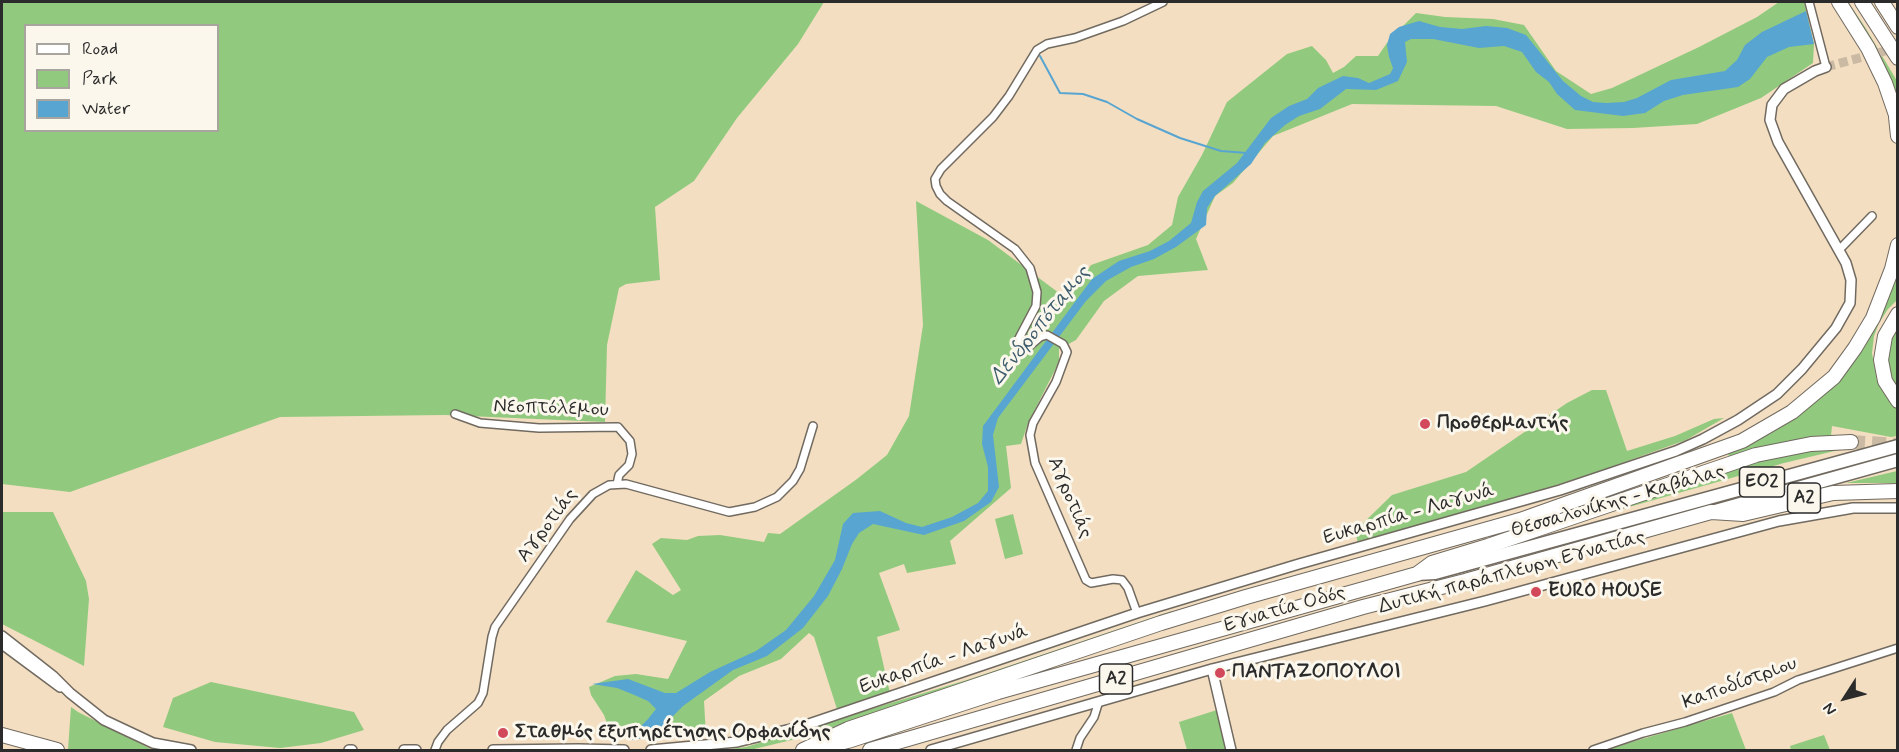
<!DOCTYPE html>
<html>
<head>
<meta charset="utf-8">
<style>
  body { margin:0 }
  #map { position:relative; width:1899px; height:752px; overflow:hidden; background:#f3dec1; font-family:Mynerve,sans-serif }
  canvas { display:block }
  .frame { position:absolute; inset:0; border:3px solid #2b2b2b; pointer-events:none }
  .legend { position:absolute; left:24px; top:24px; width:195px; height:108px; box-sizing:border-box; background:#fbf7ec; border:2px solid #a8a59f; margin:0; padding:8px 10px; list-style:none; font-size:18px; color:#2b2b2b }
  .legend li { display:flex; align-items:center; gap:12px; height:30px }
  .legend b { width:30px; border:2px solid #a8a59f }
  .north { position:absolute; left:1815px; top:668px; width:60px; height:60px; -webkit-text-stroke:4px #fbf7ec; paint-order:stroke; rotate:234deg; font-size:16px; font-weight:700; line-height:24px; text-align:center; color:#2b2b2b }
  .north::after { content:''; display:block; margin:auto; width:21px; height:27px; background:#2b2b2b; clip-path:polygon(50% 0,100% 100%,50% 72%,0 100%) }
</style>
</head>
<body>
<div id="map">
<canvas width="1899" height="752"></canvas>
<div class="frame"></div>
<ul class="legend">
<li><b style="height:8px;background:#fff"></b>Road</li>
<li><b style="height:16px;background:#91ca7e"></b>Park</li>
<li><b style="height:16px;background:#58a5d1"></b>Water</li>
</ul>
<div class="north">N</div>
</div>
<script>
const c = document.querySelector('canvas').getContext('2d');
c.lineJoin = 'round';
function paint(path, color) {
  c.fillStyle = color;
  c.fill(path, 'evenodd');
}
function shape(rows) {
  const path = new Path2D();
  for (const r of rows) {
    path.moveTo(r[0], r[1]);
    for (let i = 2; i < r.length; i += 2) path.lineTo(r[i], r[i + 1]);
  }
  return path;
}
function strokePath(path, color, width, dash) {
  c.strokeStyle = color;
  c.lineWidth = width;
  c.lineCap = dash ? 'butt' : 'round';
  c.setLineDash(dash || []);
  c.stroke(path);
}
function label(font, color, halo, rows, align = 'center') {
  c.font = font + ' Mynerve,sans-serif';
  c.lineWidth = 6;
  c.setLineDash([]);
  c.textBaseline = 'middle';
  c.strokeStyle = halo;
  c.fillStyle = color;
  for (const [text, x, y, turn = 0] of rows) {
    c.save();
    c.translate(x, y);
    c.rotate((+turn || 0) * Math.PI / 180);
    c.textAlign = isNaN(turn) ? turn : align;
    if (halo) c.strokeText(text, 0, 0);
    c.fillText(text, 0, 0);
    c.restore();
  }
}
paint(shape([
  [2,2,832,2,824,2,798,44,737,118,694,181,655,207,660,280,626,284,619,288,607,345,605,422,445,415,280,417,70,492,2,484],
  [26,26,218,26,218,130,26,130],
  [1779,2,1804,2,1814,44,1813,63,1761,98,1697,124,1633,128,1567,129,1496,106,1352,104,1273,136,1233,183,1215,196,1196,239,1208,270,1138,276,1104,301,1076,340,1059,349,1059,360,1055,370,1028,423,1021,444,1006,446,1011,488,950,541,956,564,907,573,904,564,879,573,900,630,877,637,890,693,837,709,814,637,809,633,781,659,739,676,704,701,706,736,620,738,610,732,604,715,591,695,589,687,615,676,636,674,668,679,687,641,606,622,636,570,673,595,681,590,652,544,661,538,687,540,698,536,720,535,764,542,768,533,780,534,857,479,887,455,909,416,923,325,916,201,988,240,1067,299,1091,265,1148,245,1172,225,1178,197,1202,155,1227,102,1287,54,1312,46,1326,60,1333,73,1344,67,1356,56,1378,56,1389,40,1416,13,1445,17,1493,19,1524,25,1556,71,1591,94,1612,88,1699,47,1757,17],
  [1844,2,1848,2,1865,27,1897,81,1897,107],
  [1897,263,1897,300,1888,309,1879,323,1874,336,1872,353,1877,381,1887,397,1897,407,1897,436,1891,437,1832,426,1831,436,1795,440,1729,457,1728,453,1770,434,1799,414,1837,383],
  [1897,319,1897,394,1885,368,1892,327],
  [1592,390,1606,390,1627,451,1675,436,1714,419,1724,418,1686,440,1608,468,1526,495,1358,543,1355,531,1392,495,1466,472,1567,403],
  [1827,446,1843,449,1784,463,1587,519,1752,460],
  [1897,471,1897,483,1846,483],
  [2,512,53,512,86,581,89,599,84,666,2,624],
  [1013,514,1023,554,1005,559,995,519],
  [1172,611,1172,616,800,738,750,750,722,750,746,747,970,679],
  [211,682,354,712,364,730,321,743,280,748,215,742,163,727,173,698],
  [71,707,78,712,153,750,77,750,68,749],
  [1217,710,1228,750,1187,750,1179,722],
  [1732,713,1746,750,1604,750],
  [1824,735,1830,750,1791,750,1790,746]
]), '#91ca7e');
paint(shape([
  [1806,11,1814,44,1789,47,1767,57,1750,79,1738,87,1683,95,1664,101,1645,113,1623,116,1575,110,1557,94,1549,82,1536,72,1522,52,1504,46,1479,48,1433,39,1411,39,1405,42,1407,62,1398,81,1376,90,1346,89,1320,109,1299,116,1285,125,1265,143,1251,164,1215,196,1207,208,1206,225,1176,247,1154,259,1131,267,1106,281,1086,301,998,418,993,435,999,487,991,502,964,521,924,535,873,524,859,533,852,544,842,569,828,596,803,628,767,656,733,670,683,706,670,719,661,737,627,740,648,719,656,709,648,701,632,694,617,688,592,684,628,679,665,693,676,693,710,672,756,651,786,630,814,596,835,560,843,524,853,513,880,511,906,523,922,527,952,517,978,503,988,491,988,467,982,444,983,426,1092,279,1119,261,1150,251,1169,241,1191,223,1197,202,1203,191,1237,163,1271,118,1289,106,1307,99,1318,88,1343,76,1358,78,1369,83,1390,74,1393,68,1389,57,1387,45,1390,34,1399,27,1419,21,1440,27,1462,29,1486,26,1507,28,1526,35,1563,81,1581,96,1593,102,1606,103,1624,102,1637,98,1671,80,1725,71,1737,60,1745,45,1762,32]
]), '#58a5d1');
strokePath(shape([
  [1040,56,1060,93,1083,94,1107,102,1137,119,1180,138,1221,151,1247,153]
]), '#58a5d1', 2);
strokePath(shape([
  [1826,67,1896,48]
]), '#cbbaa3', 9, [9, 4.5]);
strokePath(shape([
  [1851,442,1898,445]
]), '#cbbaa3', 14, [14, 7]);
const minor = shape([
  [1809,2,1826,67],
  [1839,250,1872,216],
  [455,414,480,423,539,428,618,427,630,441,632,454,629,465,619,475,617,484],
  [1137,613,1128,588,1122,580,1113,579,1091,583,1086,580,1035,463,1030,435,1033,423,1056,382,1067,352,1063,344,1047,335,1040,337,1026,349,1022,350,1019,347,1017,342,1036,306,1037,292,1030,268,1015,249,947,201,940,194,936,186,935,179,941,169,993,117,1009,96,1037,50,1047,44,1075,38,1123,21,1163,2],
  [435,750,438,742,447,730,478,703,483,693,492,637,495,627,570,519,593,494,609,485,626,484,729,512,755,507,777,497,793,481,800,469,813,426],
  [1076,750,1080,738,1094,717,1099,701],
  [1593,750,1643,733,1685,722,1774,692,1798,680,1898,648]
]);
const tertiary = shape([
  [2,636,53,676,70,693,104,720,153,743,191,750],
  [2,644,60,687],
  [1212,669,1231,750],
  [349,750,352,750],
  [404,750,416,750],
  [493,750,578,749,624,750],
  [651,750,737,742,803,726,1137,613,1299,564,1560,490,1676,451,1703,439,1738,420,1777,394,1802,369,1836,328,1850,303,1851,280,1846,263,1778,142,1770,120,1772,105,1784,89,1815,71,1826,67],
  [931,750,1212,669,1485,601,1779,521,1853,508,1898,508]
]);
const trunk = shape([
  [1715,511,1898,460],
  [1417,574,1435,573,1898,446]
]);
const motorway = shape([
  [1839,2,1868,48,1885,83,1898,121],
  [1862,2,1898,58],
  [1882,2,1898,27],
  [1896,117,1898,136],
  [1898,314,1885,336,1881,360,1885,381,1898,401],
  [2,735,57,750],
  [823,747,848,741,998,692,1417,574,1432,563,1488,546,1756,455,1811,444,1851,442],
  [803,750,848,729,1161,623,1246,597,1520,520,1742,441,1792,412,1834,377,1855,348,1873,318,1892,269,1898,245],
  [870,750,1363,607,1465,581,1711,512,1743,514,1833,493,1898,491]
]);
strokePath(minor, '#716a60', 10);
strokePath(tertiary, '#716a60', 12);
strokePath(trunk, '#716a60', 15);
strokePath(motorway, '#716a60', 16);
strokePath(minor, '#fff', 7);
strokePath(tertiary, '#fff', 9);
strokePath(trunk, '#fff', 12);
strokePath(motorway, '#fff', 14);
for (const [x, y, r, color] of [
  [1425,424,6,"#d1495b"],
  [1536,592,6,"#d1495b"],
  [1220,673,6,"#d1495b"],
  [503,733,6,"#d1495b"]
]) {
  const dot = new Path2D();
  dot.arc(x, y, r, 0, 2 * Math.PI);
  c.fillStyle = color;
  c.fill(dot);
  strokePath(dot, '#fbf7ec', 2);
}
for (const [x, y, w] of [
  [1762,482,45],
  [1804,498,33],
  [1116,679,33]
]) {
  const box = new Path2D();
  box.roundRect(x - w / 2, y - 15, w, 30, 4.5);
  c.fillStyle = '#fbf7ec';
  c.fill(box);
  strokePath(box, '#2b2b2b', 1.5);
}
label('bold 18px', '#2b2b2b', null, [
  ["ΕΟ2",1762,482],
  ["Α2",1804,498],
  ["Α2",1116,679]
]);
label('20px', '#2b2b2b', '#fbf7ec', [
  ["Νεοπτόλεμου",551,409,2],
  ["Αγροτιάς",1069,498,67],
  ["Θεσσαλονίκης - Καβάλας",1618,502,-16],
  ["Ευκαρπία - Λαγυνά",1409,515,-16],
  ["Αγροτιάς",548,526,-53],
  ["Δυτική παράπλευρη Εγνατίας",1512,573,-15],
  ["Εγνατία Οδός",1285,610,-16],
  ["Ευκαρπία - Λαγυνά",944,660,-19],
  ["Καποδίστριου",1740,684,-20]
]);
label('bold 20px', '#2b2b2b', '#fbf7ec', [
  ["Προθερμαντής",1437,424],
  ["EURO HOUSE",1548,592],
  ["ΠΑΝΤΑΖΟΠΟΥΛΟΙ",1232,673],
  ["Σταθμός εξυπηρέτησης Ορφανίδης",515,733]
], 'left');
label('italic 21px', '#3d5c6d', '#fbf7ec', [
  ["Δενδροπόταμος",1041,326,-51]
]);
</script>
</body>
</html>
